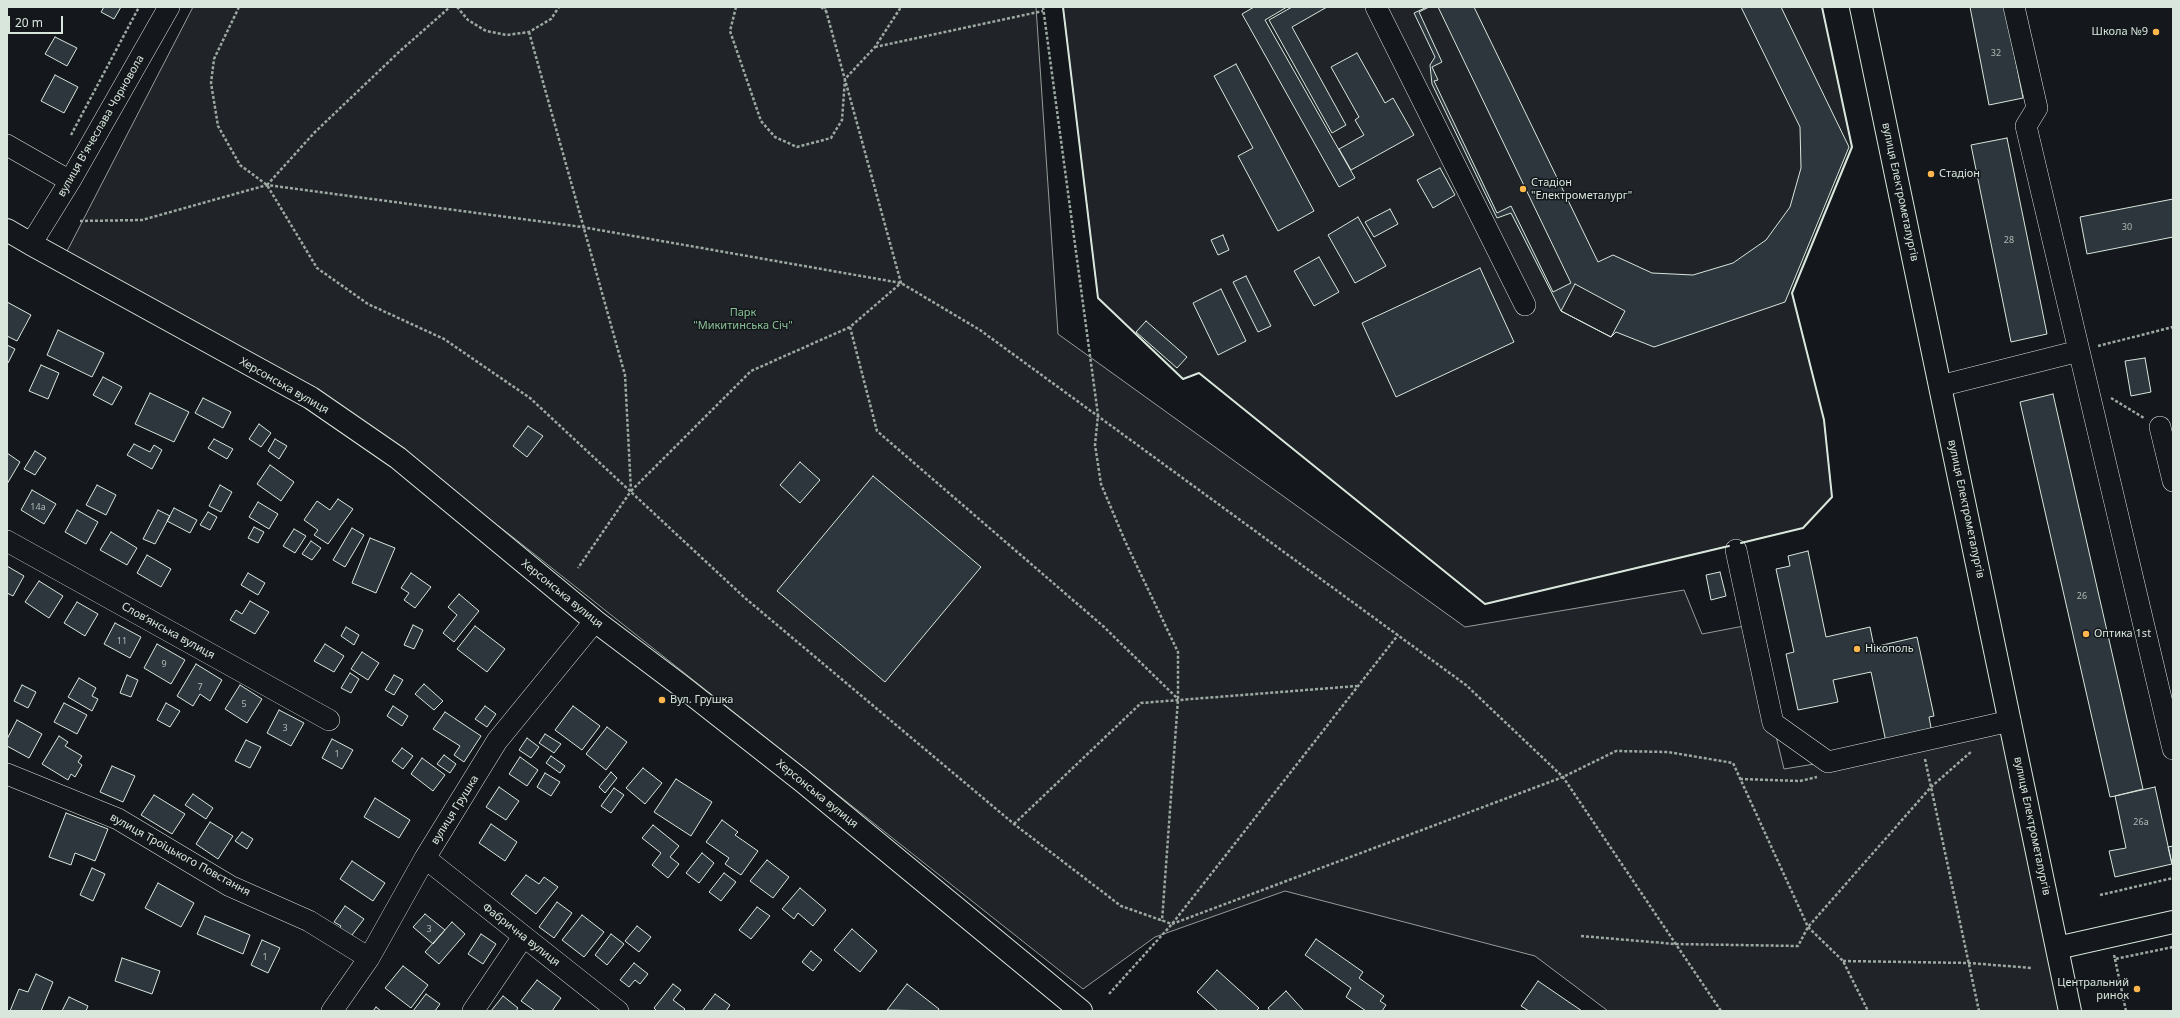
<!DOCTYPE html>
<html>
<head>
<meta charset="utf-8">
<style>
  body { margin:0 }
  #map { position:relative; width:2180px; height:1018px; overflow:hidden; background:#14181c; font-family:"Noto Sans",sans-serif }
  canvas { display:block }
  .frame { position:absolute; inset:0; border:8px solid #d8e6dc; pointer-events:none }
  .scale { position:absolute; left:8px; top:16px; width:55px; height:18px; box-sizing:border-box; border:2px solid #d8e6dc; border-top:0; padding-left:5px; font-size:12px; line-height:14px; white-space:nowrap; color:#d8e6dc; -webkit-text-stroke:3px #14181c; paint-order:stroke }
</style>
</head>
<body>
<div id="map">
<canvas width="2180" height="1018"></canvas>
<div class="frame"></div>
<div class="scale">20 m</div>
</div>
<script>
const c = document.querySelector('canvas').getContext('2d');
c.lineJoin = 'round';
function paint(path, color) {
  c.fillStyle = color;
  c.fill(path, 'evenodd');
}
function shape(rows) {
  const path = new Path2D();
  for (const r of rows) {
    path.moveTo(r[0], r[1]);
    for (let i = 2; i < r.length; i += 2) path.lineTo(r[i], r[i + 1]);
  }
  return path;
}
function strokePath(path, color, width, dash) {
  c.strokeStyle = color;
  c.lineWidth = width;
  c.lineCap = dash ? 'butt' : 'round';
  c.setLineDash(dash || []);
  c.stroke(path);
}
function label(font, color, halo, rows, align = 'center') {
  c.font = font + ' "Noto Sans",sans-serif';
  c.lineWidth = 3;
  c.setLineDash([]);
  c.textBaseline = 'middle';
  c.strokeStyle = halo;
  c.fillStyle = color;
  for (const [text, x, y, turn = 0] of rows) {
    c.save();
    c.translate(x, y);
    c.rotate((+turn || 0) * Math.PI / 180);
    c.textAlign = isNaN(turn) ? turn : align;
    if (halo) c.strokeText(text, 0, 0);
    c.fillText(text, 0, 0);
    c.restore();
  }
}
const green = shape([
  [193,7,1036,7,1058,334,1465,627,1684,590,1702,634,1749,625,1784,769,2003,733,2059,1011,1608,1011,1535,956,1285,891,1155,937,1083,989,514,538,324,393,65,255,193,7],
  [1063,7,1822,7,1852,147,1792,293,1824,420,1832,497,1803,528,1485,604,1199,373,1183,379,1098,298,1063,7]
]);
paint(green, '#202428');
strokePath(green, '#939e99', 1);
const building = shape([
  [104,7,121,7,114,19,101,12,104,7],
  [1254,7,1287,7,1265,20,1355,178,1339,187,1242,14,1254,7],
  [1292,7,1327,7,1292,27,1346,125,1332,133,1269,20,1292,7],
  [1427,7,1474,7,1598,262,1613,255,1652,273,1693,275,1733,263,1766,240,1790,207,1801,168,1800,127,1741,7,1781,7,1849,147,1785,302,1654,347,1616,332,1611,337,1561,311,1511,213,1497,218,1432,84,1430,65,1435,57,1414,13,1427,7],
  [1429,7,1438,7,1571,283,1553,292,1511,206,1497,213,1434,81,1438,80,1432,67,1442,62,1419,12,1429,7],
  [1970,7,2005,7,2023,98,1989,105,1970,7],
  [55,37,77,48,67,66,45,54,55,37],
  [1357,53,1385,103,1393,98,1414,135,1351,170,1339,149,1364,135,1355,120,1359,117,1331,67,1357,53],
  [1236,64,1314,211,1278,231,1238,156,1253,148,1214,76,1236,64],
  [55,75,78,87,64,113,41,101,55,75],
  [2007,138,2047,334,2011,342,1971,145,2007,138],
  [1440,168,1455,195,1433,208,1417,180,1440,168],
  [2173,199,2173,237,2087,254,2080,217,2173,199],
  [1390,209,1398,224,1374,237,1365,222,1390,209],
  [1358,217,1386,266,1355,283,1328,235,1358,217],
  [1223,235,1229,250,1218,255,1211,240,1223,235],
  [1319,257,1339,292,1314,306,1294,271,1319,257],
  [1480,268,1514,342,1396,397,1362,323,1480,268],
  [1246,276,1271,326,1258,332,1233,282,1246,276],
  [1575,284,1625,311,1611,337,1561,311,1575,284],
  [1221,289,1246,341,1218,355,1193,303,1221,289],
  [7,302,31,315,17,341,7,336,7,302],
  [1146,321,1187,357,1177,368,1136,332,1146,321],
  [58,330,104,353,92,377,47,355,58,330],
  [7,345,15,349,8,363,7,362,7,345],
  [2145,358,2151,392,2131,396,2125,361,2145,358],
  [41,365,59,373,48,399,29,391,41,365],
  [103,377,122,387,112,405,93,395,103,377],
  [150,393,189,412,174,442,135,424,150,393],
  [2053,394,2143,789,2115,796,2110,797,2020,402,2053,394],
  [203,398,231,412,223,428,195,413,203,398],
  [259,424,271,433,261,447,249,439,259,424],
  [528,426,543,436,527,457,513,446,528,426],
  [214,439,233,449,227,459,208,448,214,439],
  [275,439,287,446,279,459,268,451,275,439],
  [134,444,150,452,154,445,162,450,152,469,127,455,134,444],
  [35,451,46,458,35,475,24,469,35,451],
  [7,453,20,462,7,484,7,453],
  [800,462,820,480,800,503,780,485,800,462],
  [270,465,294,482,281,501,257,484,270,465],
  [873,476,981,567,885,682,777,591,873,476],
  [97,485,116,495,106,515,86,505,97,485],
  [220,485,232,492,221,512,209,506,220,485],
  [32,490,56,504,44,524,21,510,32,490],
  [338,499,353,509,328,544,314,535,318,530,304,520,317,501,330,510,338,499],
  [258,502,278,514,269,529,249,517,258,502],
  [174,508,197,520,190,533,167,521,174,508],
  [77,510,98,522,86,544,65,532,77,510],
  [158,510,170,516,155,544,143,539,158,510],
  [208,512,217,517,210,530,200,525,208,512],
  [254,527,264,532,258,543,248,538,254,527],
  [352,528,364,535,345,567,333,560,352,528],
  [294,529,306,536,295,553,283,546,294,529],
  [111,532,137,548,127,565,100,550,111,532],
  [370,538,395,548,376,593,352,583,370,538],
  [311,541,321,548,312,560,302,554,311,541],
  [1808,551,1826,637,1870,627,1874,647,1917,637,1934,716,1929,717,1932,733,1886,742,1871,672,1833,680,1838,702,1798,710,1786,654,1794,652,1776,569,1790,566,1788,556,1808,551],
  [147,555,171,569,161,587,137,573,147,555],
  [7,566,24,576,13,596,7,593,7,566],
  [1720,572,1726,596,1711,600,1706,575,1720,572],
  [248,573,265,583,258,595,241,585,248,573],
  [411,573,431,587,415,608,404,600,409,593,401,588,411,573],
  [39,581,63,596,49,618,25,602,39,581],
  [459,594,479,611,454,642,443,633,457,615,448,607,459,594],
  [250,601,269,612,255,634,230,620,236,610,242,614,250,601],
  [77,602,98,614,85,636,64,623,77,602],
  [115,623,141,637,130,658,104,644,115,623],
  [413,625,423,630,414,649,404,645,413,625],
  [475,626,505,649,487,672,457,649,475,626],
  [346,627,359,635,354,645,341,636,346,627],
  [157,644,185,660,171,684,144,668,157,644],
  [325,644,344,656,334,672,314,661,325,644],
  [362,652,379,663,368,680,351,669,362,652],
  [196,664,222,680,210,701,200,694,193,706,177,696,196,664],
  [350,673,359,679,351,693,341,688,350,673],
  [127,675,138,680,131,697,120,693,127,675],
  [394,675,403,680,394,695,385,690,394,675],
  [79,678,96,688,92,696,98,699,92,711,68,697,79,678],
  [424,684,443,701,434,710,415,694,424,684],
  [22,685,36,692,28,708,14,701,22,685],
  [240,685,262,699,247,723,225,709,240,685],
  [64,703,87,715,77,734,54,722,64,703],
  [166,703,180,711,170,727,157,720,166,703],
  [393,706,408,716,402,726,387,716,393,706],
  [485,706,496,714,487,727,475,719,485,706],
  [573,706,600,726,582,750,555,730,573,706],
  [279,710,304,723,291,746,267,733,279,710],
  [445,712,481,736,464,762,454,755,460,746,433,729,445,712],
  [17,720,42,734,29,758,7,746,7,739,17,720],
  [607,727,627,742,606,770,586,754,607,727],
  [545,734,561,744,554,753,539,743,545,734],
  [59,736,68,742,65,746,82,756,78,762,82,765,75,777,71,774,68,780,42,764,59,736],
  [527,738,539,747,531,758,519,750,527,738],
  [332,739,353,750,342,769,322,758,332,739],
  [246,740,261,747,250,768,235,761,246,740],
  [402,748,413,756,403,769,392,761,402,748],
  [444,755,456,764,450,773,437,764,444,755],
  [551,756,565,766,560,773,546,763,551,756],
  [520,757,538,770,527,786,509,774,520,757],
  [422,758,445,775,433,791,411,774,422,758],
  [112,766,135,776,123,802,100,792,112,766],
  [643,768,662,783,645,804,626,788,643,768],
  [611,772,617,778,605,793,599,787,611,772],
  [545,773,560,782,551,796,537,787,545,773],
  [676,779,712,802,691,836,654,812,676,779],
  [499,787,519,801,506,820,486,807,499,787],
  [2155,787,2172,864,2115,877,2109,851,2126,848,2115,796,2155,787],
  [614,788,624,795,611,813,601,806,614,788],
  [193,794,213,808,206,819,185,805,193,794],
  [154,795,185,814,172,834,141,815,154,795],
  [375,798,410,820,399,838,364,817,375,798],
  [66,813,108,829,95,861,75,853,71,865,49,857,66,813],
  [722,820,738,832,735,835,758,851,741,875,725,864,729,858,706,842,722,820],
  [210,822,233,836,218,859,196,844,210,822],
  [491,824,517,842,505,861,479,843,491,824],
  [653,825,679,846,670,857,679,864,668,878,652,865,661,853,642,838,653,825],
  [242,832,253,839,247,849,235,841,242,832],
  [2173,846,2173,864,2172,864,2168,847,2173,846],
  [702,853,714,863,699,883,686,873,702,853],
  [767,860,789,877,773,898,750,881,767,860],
  [352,861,385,883,373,901,340,879,352,861],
  [92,868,105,874,93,901,80,895,92,868],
  [724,873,736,882,721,901,709,892,724,873],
  [526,875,539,884,544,877,558,887,536,914,511,894,526,875],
  [158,883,194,903,181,927,145,908,158,883],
  [800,888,826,910,813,926,798,913,794,919,782,909,800,888],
  [557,902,572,913,554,938,539,927,557,902],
  [345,906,364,919,349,939,338,930,341,926,334,922,345,906],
  [757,907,770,916,751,939,739,930,757,907],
  [425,914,445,930,433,944,413,927,425,914],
  [582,915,604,932,584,957,562,940,582,915],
  [205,916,250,935,243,954,197,934,205,916],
  [452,922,465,934,439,964,425,952,452,922],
  [637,926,651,937,639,952,625,941,637,926],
  [852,929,877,951,860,972,834,950,852,929],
  [481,934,496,944,483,964,468,954,481,934],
  [611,934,624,944,607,965,595,955,611,934],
  [1316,939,1363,972,1359,978,1384,996,1380,1001,1386,1005,1382,1011,1366,1011,1346,997,1351,988,1305,955,1316,939],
  [262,940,280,948,268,973,251,965,262,940],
  [811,951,822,960,813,971,802,962,811,951],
  [122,958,160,971,152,994,115,981,122,958],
  [634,963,648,974,640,984,635,980,629,987,620,980,634,963],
  [403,966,428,985,411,1008,385,988,403,966],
  [1217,970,1259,1008,1256,1011,1218,1011,1197,992,1217,970],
  [36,974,53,982,41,1011,10,1011,19,989,28,992,36,974],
  [537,980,561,998,552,1011,535,1011,521,1001,537,980],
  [1538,981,1582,1011,1529,1011,1521,1006,1538,981],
  [673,984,681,990,673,1000,685,1009,683,1011,657,1011,654,1008,673,984],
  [907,984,939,1009,938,1011,887,1010,907,984],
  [1286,991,1304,1011,1270,1011,1268,1008,1286,991],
  [426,994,440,1004,435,1011,413,1011,426,994],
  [715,994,730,1005,726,1011,702,1011,715,994],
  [503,996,518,1008,516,1011,491,1011,503,996],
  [69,997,88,1006,86,1011,62,1011,69,997],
  [376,1007,381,1011,373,1011,376,1007]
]);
paint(building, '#2c363c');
strokePath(building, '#d8e6dc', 1);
const minor = shape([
  [1376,7,1525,305],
  [2014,7,2037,108,2026,126,2173,749],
  [7,145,70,181],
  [31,244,70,181,169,7],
  [1940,386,2079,351],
  [2160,427,2173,481],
  [7,541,329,720],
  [1736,550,1773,723,1828,762,2010,721],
  [7,774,118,819,230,886,309,921,369,958],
  [425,858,618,1011],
  [332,1011,369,958,425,858,497,741,595,621],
  [473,1011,523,937]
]);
const major = shape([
  [1861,7,2070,1011],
  [7,230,31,244,311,398,398,458,595,621,680,685,801,780,1081,1011],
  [2057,948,2173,922]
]);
strokePath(minor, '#d8e6dc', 22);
strokePath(major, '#d8e6dc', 24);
strokePath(shape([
  [239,7,214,59,211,83,218,126,240,165,267,185,317,268,368,304,444,339,530,398,745,598,1014,824,1121,906,1172,924,1563,777,1616,751,1668,752,1733,763,1808,927,1843,961,1868,1011],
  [457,7,468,20,486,31,507,35,529,32,551,19,559,7],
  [736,7,730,31,761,121,775,137,797,147,831,138,842,120,845,79,875,47,901,7],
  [821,7,826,11],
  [1043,7,1098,415,1095,445,1101,484,1125,541,1178,652,1178,699,1162,921],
  [529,32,625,375,631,491,578,568],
  [875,47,1043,11],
  [71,135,139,7],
  [267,185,314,133,400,51,450,7],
  [80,221,142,220,267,185,582,227,901,283,980,330,1466,685,1563,777,1721,1011],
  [850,327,877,431,1103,626,1178,699],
  [2098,346,2173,327],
  [2111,398,2144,418],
  [631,491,751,371,850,327,901,283,825,7],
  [1925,759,1979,1011],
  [1740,779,1800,781,1817,777],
  [1014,824,1141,703,1357,686],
  [2100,895,2173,878],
  [1581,936,1675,944,1798,946,1808,927,1931,787,1972,751],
  [2114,955,2115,959,2173,947],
  [2115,959,2126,1011],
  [1843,961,1969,963,2032,968],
  [1109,994,1172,924,1398,635]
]), '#9da8a2', 2.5, [3, 2]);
strokePath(minor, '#14181c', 21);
strokePath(major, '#14181c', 22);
strokePath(shape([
  [1063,7,1098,298,1183,379,1199,373,1485,604,1729,546],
  [1741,543,1803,528,1832,497,1824,420,1792,293,1852,147,1822,7]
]), '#d8e6dc', 2);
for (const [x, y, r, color] of [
  [2156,32,4,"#ffb74d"],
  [1931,174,4,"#ffb74d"],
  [1523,189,4,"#ffb74d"],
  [2086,634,4,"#ffb74d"],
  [1857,649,4,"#ffb74d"],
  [662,700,4,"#ffb74d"],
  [2137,989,4,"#ffb74d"]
]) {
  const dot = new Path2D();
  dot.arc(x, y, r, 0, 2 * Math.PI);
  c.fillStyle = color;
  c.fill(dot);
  strokePath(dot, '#14181c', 1.5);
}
label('9px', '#adbab4', null, [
  ["32",1996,53],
  ["30",2127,227],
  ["28",2009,240],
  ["14а",38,507],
  ["26",2082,596],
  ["11",122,641],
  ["9",164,664],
  ["7",200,687],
  ["5",244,704],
  ["3",285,728],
  ["1",337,754],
  ["26а",2141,822],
  ["3",429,929],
  ["1",265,957]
]);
label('11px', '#d8e6dc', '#14181c', [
  ["Школа №9",2148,32,"right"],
  ["Стадіон",1939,174],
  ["Стадіон",1531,183],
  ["\"Електрометалург\"",1531,196],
  ["Оптика 1st",2094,634],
  ["Нікополь",1865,649],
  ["Вул. Грушка",670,700],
  ["Центральний",2129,983,"right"],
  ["ринок",2129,996,"right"]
], 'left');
label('11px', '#d8e6dc', '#14181c', [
  ["вулиця В'ячеслава Чорновола",101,126,-60],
  ["вулиця Електрометалургів",1900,192,78],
  ["Херсонська вулиця",284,386,30],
  ["вулиця Електрометалургів",1966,509,78],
  ["Херсонська вулиця",562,594,39],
  ["Словʼянська вулиця",168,631,29],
  ["Херсонська вулиця",817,794,39],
  ["вулиця Грушка",455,810,-58],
  ["вулиця Електрометалургів",2032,826,78],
  ["вулиця Троїцького Повстання",180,855,29],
  ["Фабрична вулиця",521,935,38]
]);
label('11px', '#8ac095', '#14181c', [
  ["Парк",743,313],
  ["\"Микитинська Січ\"",743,326]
]);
</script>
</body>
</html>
